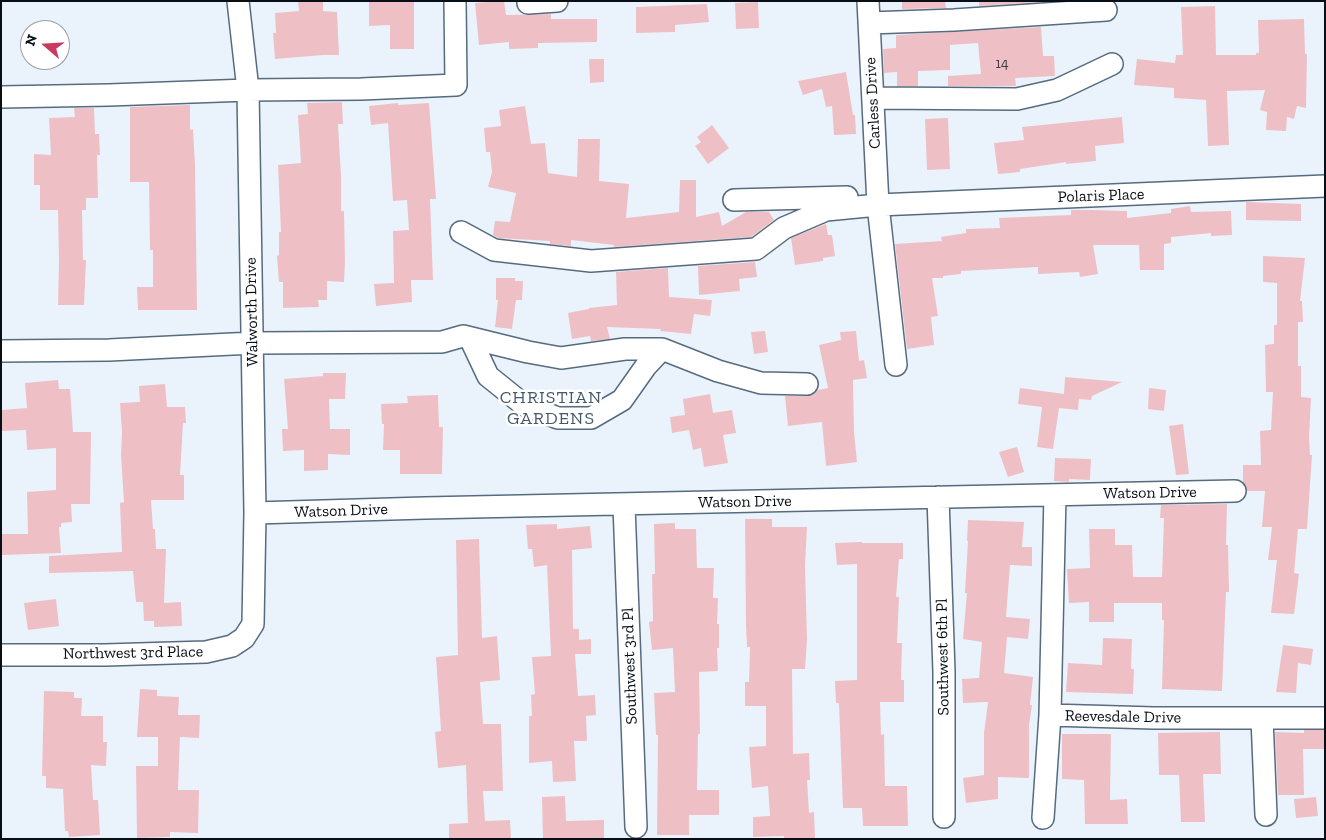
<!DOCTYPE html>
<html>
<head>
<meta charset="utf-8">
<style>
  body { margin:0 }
  #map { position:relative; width:1326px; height:840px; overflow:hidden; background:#eaf3fc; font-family:"Zilla Slab",serif }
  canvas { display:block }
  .frame { position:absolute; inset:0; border:2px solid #070e15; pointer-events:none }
  .north { position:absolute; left:20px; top:20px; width:50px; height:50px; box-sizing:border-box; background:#fff; border:1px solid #9c9fa1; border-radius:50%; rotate:289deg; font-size:14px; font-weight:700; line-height:20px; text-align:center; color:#070e15 }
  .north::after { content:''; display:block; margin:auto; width:18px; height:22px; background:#ca3b61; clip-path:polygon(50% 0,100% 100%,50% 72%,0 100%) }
</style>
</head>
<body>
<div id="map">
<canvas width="1326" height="840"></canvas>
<div class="frame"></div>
<div class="north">N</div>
</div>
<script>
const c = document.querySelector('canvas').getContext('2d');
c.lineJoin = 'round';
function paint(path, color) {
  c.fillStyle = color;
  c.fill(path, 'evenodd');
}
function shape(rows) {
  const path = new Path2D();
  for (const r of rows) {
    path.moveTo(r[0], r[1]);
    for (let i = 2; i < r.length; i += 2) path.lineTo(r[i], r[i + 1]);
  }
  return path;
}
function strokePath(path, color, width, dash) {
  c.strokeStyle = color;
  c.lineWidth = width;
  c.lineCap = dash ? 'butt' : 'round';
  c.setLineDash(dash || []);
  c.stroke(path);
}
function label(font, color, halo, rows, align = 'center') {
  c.font = font + ' "Zilla Slab",serif';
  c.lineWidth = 5;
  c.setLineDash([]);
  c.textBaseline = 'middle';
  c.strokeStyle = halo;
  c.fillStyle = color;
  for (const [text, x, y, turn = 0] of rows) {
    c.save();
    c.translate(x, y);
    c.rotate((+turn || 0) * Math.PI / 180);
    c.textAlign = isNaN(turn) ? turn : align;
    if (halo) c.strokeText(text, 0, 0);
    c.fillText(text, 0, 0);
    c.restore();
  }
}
paint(shape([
  [298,1,323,1,323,11,337,12,339,55,323,55,275,59,273,33,276,33,275,13,299,11],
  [369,1,414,1,414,49,390,49,390,25,369,26],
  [504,1,506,15,551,14,551,19,597,19,597,42,538,43,538,48,509,49,509,42,479,45,475,3],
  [902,1,945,1,946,8,902,9],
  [979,1,1039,1,1039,2,979,6],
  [758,2,759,28,736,29,735,3],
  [707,4,709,22,675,25,675,32,636,33,636,7],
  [1215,6,1216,55,1256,55,1256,53,1259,53,1258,20,1304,19,1305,54,1307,54,1306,108,1297,106,1294,119,1287,117,1286,131,1266,130,1267,112,1260,110,1265,90,1227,91,1229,145,1208,146,1206,100,1174,98,1174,88,1134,85,1137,59,1175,63,1176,55,1183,55,1181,7],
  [1041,27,1043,56,1054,56,1055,76,1015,78,1016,86,948,86,948,76,981,74,978,43,950,45,950,70,918,71,918,86,897,86,897,72,884,73,883,49,896,48,896,35],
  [589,59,604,59,604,82,590,83],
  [846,72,853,115,855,115,856,134,834,135,832,106,826,107,822,89,803,95,798,81],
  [342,102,343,124,338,124,341,176,341,211,344,211,345,262,344,282,327,281,327,300,318,300,319,307,283,308,283,282,279,282,277,256,279,255,279,232,281,232,278,165,301,163,298,115,308,114,307,103],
  [398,103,398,105,429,103,436,199,430,199,433,280,411,280,412,302,376,306,374,284,394,283,393,231,409,230,407,200,393,201,388,123,371,125,369,106],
  [190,105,190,130,193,129,195,165,197,310,138,310,137,287,153,287,153,250,150,250,149,182,130,182,130,107],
  [525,106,531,144,545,143,548,173,577,177,578,139,600,139,599,181,629,184,626,218,679,212,680,180,696,180,696,217,719,212,722,226,746,212,769,212,774,220,751,237,614,247,614,245,571,240,571,246,550,244,550,241,498,238,493,235,495,221,510,222,516,193,488,187,492,172,490,152,486,152,484,128,501,126,499,110],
  [74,108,94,108,95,134,99,134,100,155,97,155,98,198,86,198,86,210,82,210,83,260,86,260,84,305,58,305,59,262,58,210,40,210,40,185,34,185,34,154,51,155,49,118,75,117],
  [1122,117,1124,143,1095,146,1096,161,1066,164,1066,162,1020,169,1020,172,998,174,994,143,1024,140,1022,127],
  [948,118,950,169,927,170,925,119],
  [712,125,729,148,708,164,695,146,701,142,697,137],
  [1246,202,1301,204,1301,221,1246,220],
  [1190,206,1191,212,1231,211,1232,235,1211,236,1211,233,1171,237,1171,243,1164,244,1164,270,1140,270,1139,245,1093,245,1098,274,1080,277,1079,272,1038,274,1038,267,961,271,961,274,943,276,943,278,932,278,938,316,931,317,934,345,907,349,895,244,942,241,941,237,966,233,966,229,1000,228,999,218,1071,215,1071,210,1092,210,1127,211,1127,218,1171,213,1171,209],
  [826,224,828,235,832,235,835,256,823,258,823,261,795,265,791,238],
  [1263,256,1305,258,1300,301,1302,301,1303,322,1298,322,1298,366,1301,366,1301,397,1311,398,1309,437,1310,455,1312,455,1307,529,1298,529,1294,573,1299,574,1294,614,1271,613,1277,560,1268,560,1272,527,1262,527,1265,491,1247,491,1243,482,1243,465,1261,465,1260,431,1271,430,1273,392,1266,392,1265,345,1274,344,1274,325,1277,325,1277,283,1263,282],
  [755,262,757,277,739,279,740,291,699,295,698,266],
  [668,268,669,297,712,300,710,316,694,314,691,334,660,331,661,329,607,327,610,339,591,341,590,336,572,339,568,313,589,309,589,308,617,305,616,272],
  [496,278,515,278,515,281,523,281,522,300,516,300,512,329,495,327,498,300,496,300],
  [765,331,768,352,754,354,751,332],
  [856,331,859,361,864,360,867,378,853,380,854,432,857,462,826,466,822,422,788,426,785,396,807,396,813,395,818,390,828,388,819,345,841,340,840,332],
  [323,373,346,373,345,399,329,399,330,429,350,429,350,455,328,454,328,470,304,471,304,450,283,451,282,429,288,429,284,379,323,376],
  [1065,377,1122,382,1092,396,1091,400,1079,399,1078,410,1059,408,1053,449,1037,447,1042,407,1018,404,1020,388,1064,394],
  [58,380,59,389,70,389,73,432,91,432,90,504,71,504,72,522,61,523,61,527,59,527,61,553,1,555,1,534,28,534,27,492,56,490,56,448,27,450,26,430,1,431,1,410,27,408,25,383],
  [165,384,167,407,185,407,186,423,183,423,180,475,184,475,184,500,151,500,153,529,155,529,156,549,166,549,164,603,181,602,182,626,154,627,154,621,144,621,143,602,136,602,133,571,49,573,49,556,122,552,120,503,124,502,121,455,122,432,120,403,140,402,139,386],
  [1149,388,1166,390,1164,411,1148,409],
  [710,394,713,413,732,410,736,433,723,435,728,463,704,467,701,448,693,450,689,430,672,433,670,417,685,415,683,399],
  [438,395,439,427,443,427,442,474,400,474,400,450,383,450,384,424,382,424,381,404,408,403,407,396],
  [1183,424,1189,474,1176,475,1169,426],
  [1017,447,1024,472,1008,477,999,452],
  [1055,458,1091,459,1090,480,1069,479,1069,482,1054,481],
  [1227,504,1226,545,1228,545,1229,592,1226,592,1222,691,1162,689,1164,620,1162,620,1162,603,1114,603,1114,622,1089,622,1089,602,1069,603,1067,569,1090,568,1089,529,1115,529,1115,545,1132,545,1133,577,1162,577,1164,518,1160,518,1161,505],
  [745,519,772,519,772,527,807,527,805,565,807,640,805,669,792,669,793,754,809,753,810,780,807,780,809,813,814,812,815,838,784,839,784,836,753,837,753,817,770,816,768,786,752,788,750,762,749,747,766,746,766,706,745,706,745,682,749,682,750,647,747,647,746,625],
  [968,520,1024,522,1022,547,1032,547,1032,566,1010,565,1006,617,1030,619,1028,639,1007,637,1004,673,1033,677,1030,705,1032,705,1029,725,1029,778,998,777,998,799,966,803,963,778,984,775,984,733,988,702,963,703,962,679,979,678,982,642,963,639,967,593,965,593,968,541,967,541],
  [675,523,675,529,696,529,697,568,714,568,713,598,718,598,717,624,719,624,719,648,717,648,718,671,699,672,700,734,698,734,697,790,719,790,719,815,689,815,689,835,657,835,658,735,656,735,654,693,675,692,673,648,652,650,649,622,653,621,652,574,655,574,654,524],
  [557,524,557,529,590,526,592,548,572,550,573,629,579,629,579,640,591,639,591,654,575,654,578,696,595,695,596,715,586,716,587,741,574,741,576,781,553,782,552,761,529,763,529,716,532,716,531,695,535,694,532,657,551,656,547,565,534,567,532,549,528,549,526,525],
  [479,539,482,638,497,636,500,680,480,682,483,724,501,724,503,791,483,791,485,821,510,820,511,839,449,839,449,824,468,823,466,765,438,768,435,732,441,731,436,657,458,655,456,540],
  [862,542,862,543,903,543,903,559,899,559,896,597,899,597,897,643,902,643,901,680,904,680,904,702,880,702,881,735,884,734,885,786,907,786,908,826,863,826,862,808,843,808,839,703,836,703,835,681,857,680,857,564,837,565,835,543],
  [56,599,59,626,28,630,24,603],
  [1103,638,1132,639,1131,669,1134,669,1133,694,1066,692,1068,663,1102,665],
  [1283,645,1313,649,1311,665,1298,663,1296,693,1276,692],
  [140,689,157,690,157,696,179,697,178,715,200,715,199,738,180,737,178,790,199,790,198,833,170,832,170,837,137,838,136,766,158,766,158,737,137,737],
  [44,691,74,692,74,698,82,698,81,716,103,716,103,742,107,742,106,766,91,765,93,800,98,800,100,835,69,837,68,831,65,831,63,789,46,788,46,776,42,776],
  [1304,730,1325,730,1325,749,1303,749,1304,795,1278,795,1275,732,1304,733],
  [1220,732,1221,774,1203,774,1205,822,1181,822,1179,775,1159,775,1158,733],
  [1062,734,1111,734,1110,800,1127,799,1128,824,1085,824,1084,780,1062,779],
  [565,796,566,821,604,820,604,839,543,839,542,797],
  [1316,797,1318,816,1296,818,1294,799]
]), '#eec0c6');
const street = shape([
  [868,1,878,205,896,365],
  [528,3,557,1],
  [869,23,954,20,1106,10],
  [1,97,109,95,248,90,361,89,456,85,455,1],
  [873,98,1017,99,1057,90,1112,64],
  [734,200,847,197],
  [461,232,494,250,591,261,756,249,784,228,826,210,878,205,1325,186],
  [470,338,488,376,524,405,558,418,591,418,622,400,646,366,662,349],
  [1,351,109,350,253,343,442,342,463,336,528,352,561,358,625,349,662,349,718,371,761,383,807,384],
  [938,497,944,672,944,817],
  [624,505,636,827],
  [255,513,425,508,1235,491],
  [1,655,105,655,206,652,232,646,244,638,253,624,255,513,248,90,238,1],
  [1050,715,1154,718,1325,718],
  [1262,718,1266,815],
  [1043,818,1050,715,1055,495]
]);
strokePath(street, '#566b7e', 24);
strokePath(street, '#fff', 21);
label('14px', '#413a41', null, [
  ["14",1002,64]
]);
label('16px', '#070e15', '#fff', [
  ["Carless Drive",873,103,-93],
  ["Polaris Place",1101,196,-2],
  ["Walworth Drive",252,312,-91],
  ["Watson Drive",1150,493,-1],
  ["Watson Drive",745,502,-1],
  ["Watson Drive",341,511,-2],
  ["Northwest 3rd Place",133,653,-1],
  ["Southwest 6th Pl",943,657,-91],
  ["Southwest 3rd Pl",630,666,-92],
  ["Reevesdale Drive",1123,717,1]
]);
c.letterSpacing = '1px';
label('18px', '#44596b', '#fff', [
  ["CHRISTIAN",551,398],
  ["GARDENS",551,419]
]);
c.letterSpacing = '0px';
</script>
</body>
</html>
